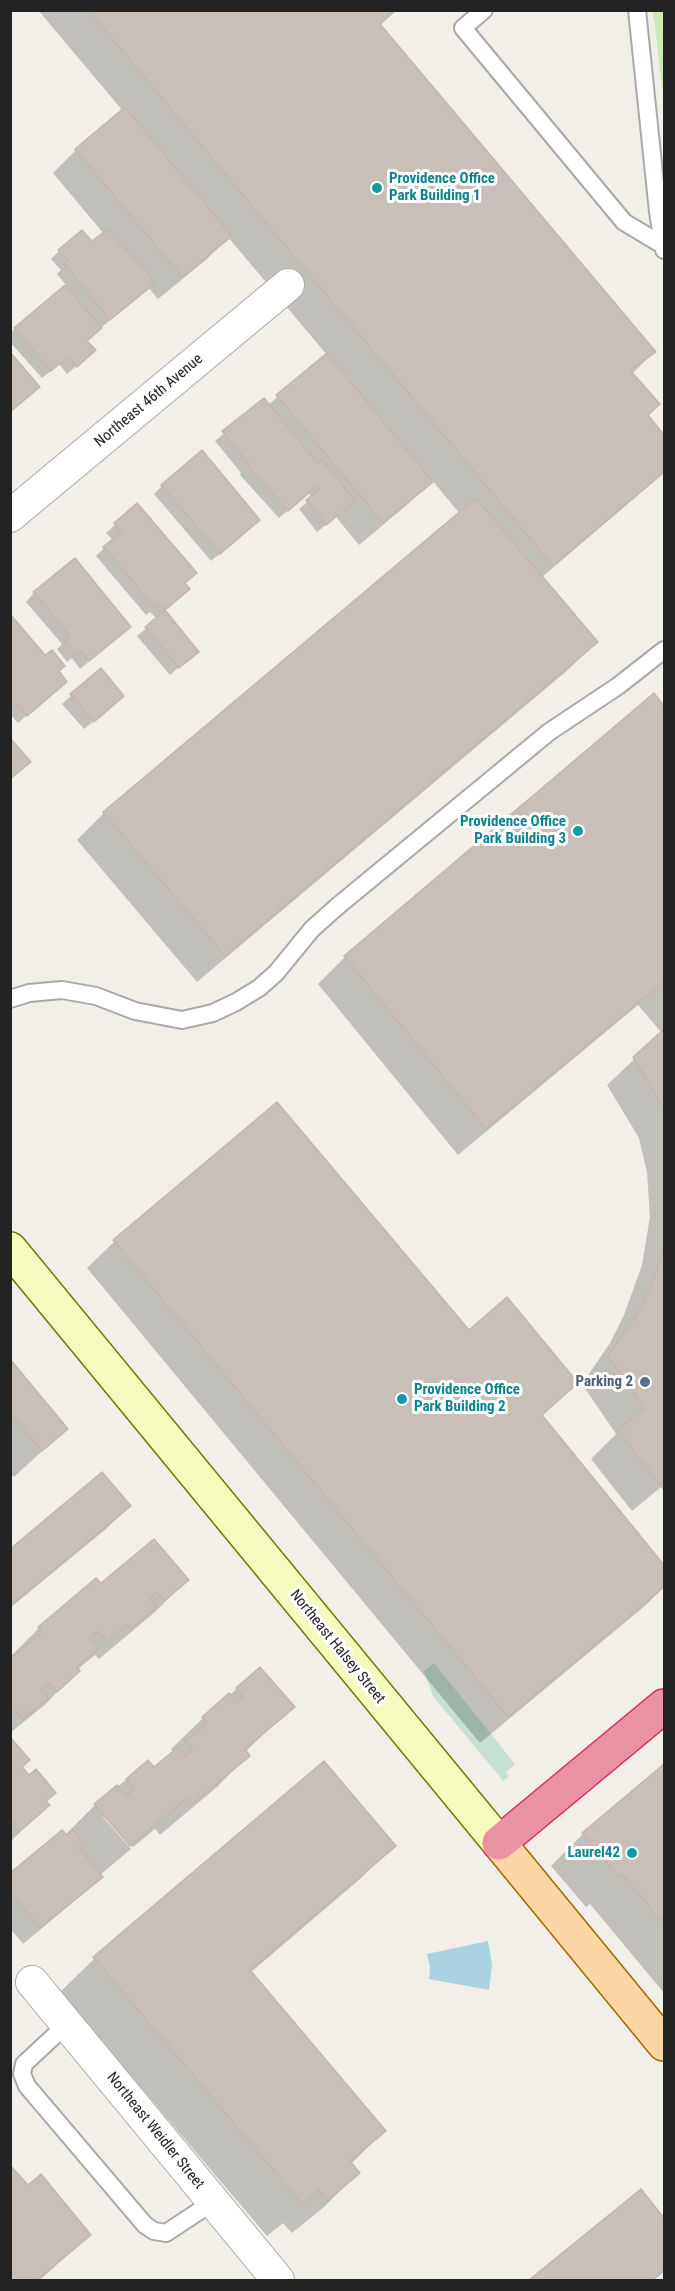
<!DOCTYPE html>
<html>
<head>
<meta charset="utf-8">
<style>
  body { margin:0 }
  #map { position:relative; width:675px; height:2291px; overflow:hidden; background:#f2efe9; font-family:"Roboto Condensed",sans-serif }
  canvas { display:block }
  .frame { position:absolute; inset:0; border:12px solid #222; pointer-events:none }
</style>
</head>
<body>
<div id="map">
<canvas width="675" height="2291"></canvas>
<div class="frame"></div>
</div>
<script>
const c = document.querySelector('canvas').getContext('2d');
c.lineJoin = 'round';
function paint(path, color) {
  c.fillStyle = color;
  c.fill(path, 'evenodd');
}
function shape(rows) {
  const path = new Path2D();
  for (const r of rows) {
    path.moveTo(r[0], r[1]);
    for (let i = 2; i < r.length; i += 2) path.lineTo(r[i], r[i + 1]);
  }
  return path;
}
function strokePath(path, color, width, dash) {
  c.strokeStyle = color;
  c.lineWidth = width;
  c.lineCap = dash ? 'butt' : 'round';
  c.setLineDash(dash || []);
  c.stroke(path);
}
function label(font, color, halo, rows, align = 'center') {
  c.font = font + ' "Roboto Condensed",sans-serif';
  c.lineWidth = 6;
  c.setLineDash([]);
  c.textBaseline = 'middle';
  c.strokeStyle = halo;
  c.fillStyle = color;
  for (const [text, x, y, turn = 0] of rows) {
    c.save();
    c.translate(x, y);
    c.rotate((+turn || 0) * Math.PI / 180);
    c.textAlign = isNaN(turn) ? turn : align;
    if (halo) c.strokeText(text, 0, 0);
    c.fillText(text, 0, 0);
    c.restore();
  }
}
paint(shape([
  [653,11,664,11,664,103]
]), '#cdebb0');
paint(shape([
  [434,1663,515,1764,506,1772,509,1776,503,1781,433,1696,424,1671]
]), '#c6e0d4');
paint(shape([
  [488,1941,492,1965,489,1990,429,1979,430,1967,427,1954]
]), '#aad3df');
paint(shape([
  [38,10,395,10,380,26,654,352,632,374,646,415,664,437,664,473,542,577,596,642,569,669,197,982,77,840,104,813,460,514,432,480,408,504,359,545,336,517,317,532,299,509,312,498,308,493,279,518,240,475,241,473,215,441,263,400,268,405,327,355,228,237,207,259,158,299,148,287,86,341,86,358,67,374,59,364,42,378,10,342,10,333,66,285,57,274,61,270,51,259,59,251,92,243,104,234,53,173,76,150,123,111],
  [162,486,250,528,211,561,154,494],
  [137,505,184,584,179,597,164,611,197,651,170,675,137,636,157,619,150,612,146,615,96,556,113,540,106,533],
  [34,593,121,635,80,669,72,658,67,662,57,649,62,644,26,602],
  [10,616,57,672,56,690,18,723,10,714],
  [101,670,114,705,84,729,62,704],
  [653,695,664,708,664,1492,661,1487,632,1511,591,1459,616,1434,582,1384,610,1343,624,1315,642,1265,650,1217,647,1172,639,1138,607,1085,662,1033,638,1005,458,1155,318,984,345,957],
  [115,1241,469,1332,576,1383,542,1416,664,1567,664,1587,646,1605,480,1743,87,1268],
  [10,1362,66,1429,14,1477,10,1473],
  [129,1506,106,1529,10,1608,10,1551],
  [96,1580,101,1585,187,1580,155,1612,99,1659,95,1655,77,1670,47,1703,10,1733,10,1657,39,1628],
  [260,1669,292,1707,245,1752,248,1755,217,1787,160,1835,155,1829,133,1847,106,1815,103,1817,131,1849,100,1875,101,1877,84,1893,23,1944,10,1928,10,1875,65,1835,95,1805,148,1762,154,1769,174,1753,171,1749,203,1718],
  [10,1739,21,1768,48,1805,10,1842],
  [324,1763,394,1846,360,1879,250,1973,384,2131,351,2164,358,2173,324,2207,292,2233,283,2223,267,2236,60,1992,94,1959],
  [664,1766,664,1993,590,1904,586,1907,551,1866,583,1834],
  [10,2167,28,2187,89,2235,40,2280,10,2280],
  [641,2191,664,2221,664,2272,654,2280,532,2280]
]), '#0003');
const building = shape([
  [88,10,396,10,380,24,656,352,630,370,660,404,648,415,664,435,664,472,553,566,88,10],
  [125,107,232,236,182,277,75,149,125,107],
  [108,229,154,281,154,284,110,320,64,264,68,261,58,250,82,230,92,241,108,229],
  [65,285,102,328,87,341,96,350,77,367,68,357,51,371,14,328,65,285],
  [10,352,40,387,10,412,10,352],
  [327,353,433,482,383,523,276,395,327,353],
  [264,398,318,463,322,460,355,501,326,525,306,500,320,489,317,486,288,511,247,465,249,464,222,431,264,398],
  [202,450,260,520,220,554,161,485,202,450],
  [476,498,598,642,225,956,103,812,476,498],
  [137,503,197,573,185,583,190,589,165,610,159,604,155,607,103,547,121,532,114,523,137,503],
  [75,558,131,627,89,661,81,651,76,655,64,640,69,635,33,592,75,558],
  [165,610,199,652,179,668,145,627,165,610],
  [10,614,45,655,52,650,65,666,59,671,67,682,27,716,18,705,16,707,10,701,10,614],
  [101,668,124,696,94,722,70,694,101,668],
  [654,693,664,706,664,981,486,1129,344,956,654,693],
  [10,738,31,762,10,779,10,738],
  [664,1029,664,1109,633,1057,664,1029],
  [277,1102,469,1330,507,1297,578,1383,542,1415,664,1565,664,1587,508,1717,113,1240,277,1102],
  [664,1248,664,1481,660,1485,618,1430,644,1408,608,1356,637,1314,651,1287,664,1248],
  [10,1359,68,1429,42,1451,10,1413,10,1359],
  [102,1472,131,1506,10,1606,10,1549,102,1472],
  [154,1539,189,1580,164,1601,157,1592,150,1598,157,1607,131,1629,128,1624,107,1642,98,1631,90,1638,99,1648,77,1667,80,1671,57,1692,49,1683,41,1689,48,1698,23,1719,10,1705,10,1659,42,1632,38,1627,96,1578,101,1583,154,1539],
  [260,1667,295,1707,245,1749,250,1756,192,1804,187,1798,130,1846,94,1804,117,1785,126,1796,134,1789,126,1779,148,1760,154,1767,178,1747,186,1756,193,1750,185,1741,207,1723,202,1717,229,1693,237,1702,243,1697,236,1688,260,1667],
  [10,1737,30,1760,22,1767,29,1775,36,1769,56,1793,46,1801,50,1805,19,1832,13,1825,16,1823,10,1817,10,1737],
  [324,1761,396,1846,250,1970,386,2131,350,2161,360,2173,327,2201,318,2190,302,2204,93,1957,324,1761],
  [664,1764,664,1924,622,1874,619,1877,582,1833,664,1764],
  [62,1830,67,1835,73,1830,84,1843,79,1848,103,1877,40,1928,10,1892,10,1873,62,1830],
  [10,2165,28,2185,41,2174,91,2235,37,2280,10,2280,10,2165],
  [641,2189,664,2218,664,2270,651,2280,529,2280,641,2189]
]);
paint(building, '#c7bfb8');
strokePath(building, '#c4b6ab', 1.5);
const service = shape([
  [484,10,463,28,624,222,664,246],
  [637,10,658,212,664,250],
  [10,999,29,993,62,990,96,996,135,1011,182,1020,213,1013,236,1002,259,988,276,973,312,929,339,905,549,732,618,686,664,650],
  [67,2024,24,2064,22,2074,27,2086,145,2225,154,2231,166,2233,213,2202]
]);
const minor = shape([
  [10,516,288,285],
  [32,1982,278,2280]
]);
const secondary = shape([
  [10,1249,499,1843]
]);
const primary = shape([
  [499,1843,664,2044]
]);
const motorway = shape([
  [499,1843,664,1706]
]);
strokePath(service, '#a9a9a9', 20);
strokePath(minor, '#a9a9a9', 34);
strokePath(secondary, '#707d05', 36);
strokePath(primary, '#a06b00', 36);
strokePath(motorway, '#dc2a67', 36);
strokePath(service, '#fff', 16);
strokePath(minor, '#fff', 32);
strokePath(secondary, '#f7fabf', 33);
strokePath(primary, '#fcd6a4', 33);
strokePath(motorway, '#e892a2', 33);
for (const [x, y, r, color] of [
  [377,188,6,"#0f9aa8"],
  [578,831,6,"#0f9aa8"],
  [645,1382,6,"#5c6f8a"],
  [402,1399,6,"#0f9aa8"],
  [632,1853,6,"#0f9aa8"]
]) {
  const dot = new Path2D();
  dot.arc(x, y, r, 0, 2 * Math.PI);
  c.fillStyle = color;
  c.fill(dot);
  strokePath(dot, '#fff', 2);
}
label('bold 15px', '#0d838f', '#fff', [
  ["Providence Office",389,179],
  ["Park Building 1",389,196],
  ["Providence Office",566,822,"right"],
  ["Park Building 3",566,839,"right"],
  ["Providence Office",414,1390],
  ["Park Building 2",414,1407],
  ["Laurel42",620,1853,"right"]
], 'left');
label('15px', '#222', '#fff', [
  ["Northeast 46th Avenue",149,401,-40],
  ["Northeast Halsey Street",337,1647,51],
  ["Northeast Weidler Street",155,2131,51]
]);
label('bold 15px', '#4e5e75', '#fff', [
  ["Parking 2",633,1382]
], 'right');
</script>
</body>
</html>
